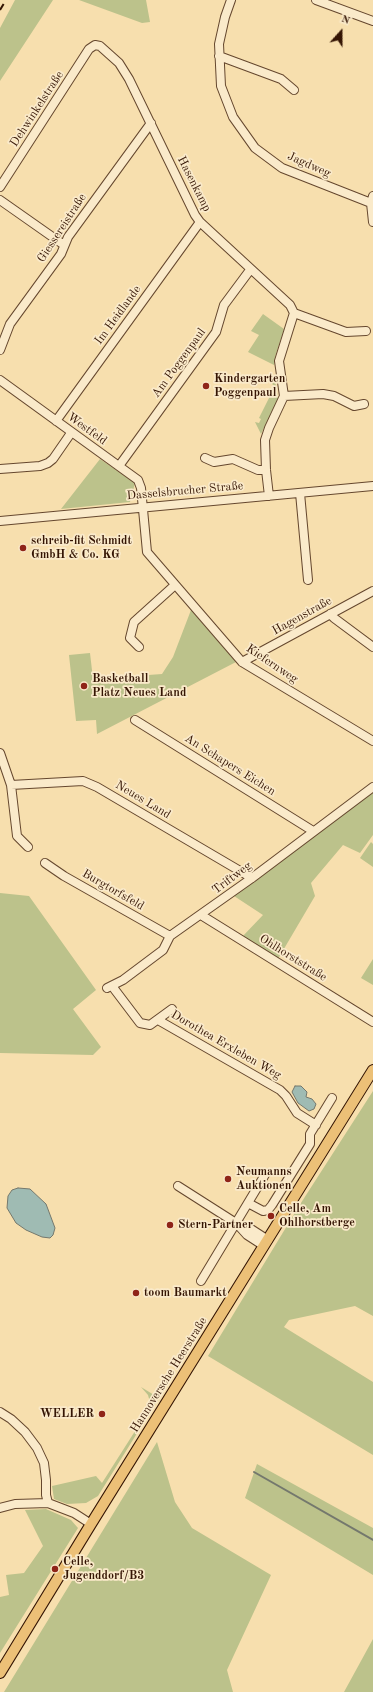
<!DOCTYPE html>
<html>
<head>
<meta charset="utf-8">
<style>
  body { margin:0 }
  #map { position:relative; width:373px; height:1692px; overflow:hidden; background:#f7dfae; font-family:"Old Standard TT",serif }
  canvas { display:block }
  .north { position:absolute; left:321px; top:12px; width:40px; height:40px; -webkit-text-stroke:3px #faeaca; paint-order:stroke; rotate:21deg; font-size:11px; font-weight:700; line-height:16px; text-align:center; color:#341403 }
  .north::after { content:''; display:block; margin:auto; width:14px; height:18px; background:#341403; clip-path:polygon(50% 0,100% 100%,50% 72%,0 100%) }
</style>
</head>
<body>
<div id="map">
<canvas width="373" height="1692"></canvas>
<div class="north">N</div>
</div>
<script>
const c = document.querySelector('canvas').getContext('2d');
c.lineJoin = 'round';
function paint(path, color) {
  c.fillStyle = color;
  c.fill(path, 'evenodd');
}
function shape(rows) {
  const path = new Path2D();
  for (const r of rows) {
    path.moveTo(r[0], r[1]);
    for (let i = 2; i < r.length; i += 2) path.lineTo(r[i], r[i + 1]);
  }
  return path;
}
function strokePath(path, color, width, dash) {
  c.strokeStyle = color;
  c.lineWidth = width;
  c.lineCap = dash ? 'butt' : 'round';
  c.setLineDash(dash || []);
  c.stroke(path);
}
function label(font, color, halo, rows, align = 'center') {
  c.font = font + ' "Old Standard TT",serif';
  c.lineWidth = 3.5;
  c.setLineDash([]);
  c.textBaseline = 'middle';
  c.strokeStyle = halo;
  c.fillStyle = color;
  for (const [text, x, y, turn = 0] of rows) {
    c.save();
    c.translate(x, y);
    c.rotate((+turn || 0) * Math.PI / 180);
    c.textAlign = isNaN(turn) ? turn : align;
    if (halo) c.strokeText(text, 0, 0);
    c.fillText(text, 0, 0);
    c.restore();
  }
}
paint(shape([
  [15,0,53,0,0,81,0,28],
  [79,0,146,0,150,22,142,23],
  [263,314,284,329,275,357,274,365,248,352,259,335,251,331],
  [274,381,276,385,278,399,261,434,255,422,259,423,261,419,259,418,275,386,272,384],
  [100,459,135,483,130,502,61,509],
  [191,610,236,662,97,734,96,720,76,721,69,655,90,653,93,679,162,674,173,657],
  [373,792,373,835,360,853,343,845,311,883,315,896,278,959,242,937,263,915,234,896,315,834],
  [371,842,373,844,373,867,360,858],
  [0,893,29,896,96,990,73,1009,101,1047,93,1055,0,1053],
  [373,959,373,985,361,978],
  [373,1091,373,1316,355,1306,289,1320,284,1327,373,1382,373,1455,208,1356,299,1206],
  [141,1387,159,1398,98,1496,86,1503,67,1504,54,1499,52,1486,96,1476,102,1483,151,1406,148,1395],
  [157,1442,175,1502,192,1528,271,1575,227,1670,233,1692,4,1692],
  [257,1464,373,1528,373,1575,245,1498],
  [46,1509,71,1520,78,1528,0,1653,0,1597,9,1595,6,1575,24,1573,43,1546,25,1510],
  [373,1639,373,1692,344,1692]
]), '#bcc28b');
const water = shape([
  [295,1086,301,1086,307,1092,306,1097,312,1099,316,1104,314,1109,309,1111,298,1103,292,1092,295,1086],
  [18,1188,30,1189,46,1204,55,1228,53,1235,50,1238,42,1237,26,1230,16,1223,7,1208,8,1196,12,1190,18,1188]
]);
paint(water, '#9fbbb3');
strokePath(water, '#74786d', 1);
strokePath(shape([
  [254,1472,373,1540]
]), '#74786d', 2);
const minor = shape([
  [231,0,225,17,219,44,221,86,233,117,255,148,282,168,371,203],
  [316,0,373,21],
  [219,56,281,79,294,90],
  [0,187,89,49,95,45,100,46,119,63,129,79,195,215,200,222,290,305,294,313,346,332,366,331],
  [373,196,371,203,373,222],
  [0,200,64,245],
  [0,350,10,324,61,254,68,237,151,123],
  [0,380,138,480,141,488,147,552,242,662,373,741],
  [284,396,323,394,334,396,354,406,364,404],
  [56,421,200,222],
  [205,458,214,462,233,459,258,470,266,470],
  [119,466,216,332,224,305,250,270],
  [0,469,40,466,48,463,53,459,71,433],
  [300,493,308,580],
  [269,496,266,470,265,440,269,428,284,396,279,361,294,313],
  [0,521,373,486],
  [330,614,334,618,373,647],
  [139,647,130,638,134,622,175,585],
  [242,662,373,591],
  [135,720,313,831],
  [0,753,11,785,83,781,97,787,252,878],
  [11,785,17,836,28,847],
  [45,863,64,876,170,936],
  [201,915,373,1022],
  [112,986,140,1023,150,1025,172,1009],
  [107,988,123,980,163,950,170,936,252,878,373,787],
  [158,1020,280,1090,286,1096,297,1113,316,1125],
  [178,1186,236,1223,251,1229,268,1240],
  [248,1203,263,1211,268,1210,272,1205,310,1144,310,1134,332,1098],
  [238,1225,247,1235,264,1246],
  [201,1281,266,1173],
  [0,1412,11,1419,25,1432,37,1448,44,1463,46,1480,46,1495,48,1503],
  [0,1508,15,1504,48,1503,74,1513,91,1524]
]);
const major = shape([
  [0,1673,91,1524,373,1070]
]);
strokePath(minor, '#65472e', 10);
strokePath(major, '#341403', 12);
strokePath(minor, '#faeaca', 8);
strokePath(major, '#ecc077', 10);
strokePath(shape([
  [0,10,6,0]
]), '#341403', 2, [7, 7]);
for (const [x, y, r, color] of [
  [206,386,4,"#8f2418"],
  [23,548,4,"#8f2418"],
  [84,686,4,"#8f2418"],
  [228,1179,4,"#8f2418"],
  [271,1216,4,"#8f2418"],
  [170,1225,4,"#8f2418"],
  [136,1293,4,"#8f2418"],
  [102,1414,4,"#8f2418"],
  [55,1569,4,"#8f2418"]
]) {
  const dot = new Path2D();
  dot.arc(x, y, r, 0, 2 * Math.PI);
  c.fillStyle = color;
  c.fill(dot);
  strokePath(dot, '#faeaca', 1.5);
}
label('12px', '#341403', '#faeaca', [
  ["Dehwinkelstraße",37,109,-57],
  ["Jagdweg",309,165,24],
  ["Hasenkamp",194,184,63],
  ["Giessereistraße",62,228,-57],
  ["Im Heidlande",118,315,-54],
  ["Am Poggenpaul",179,363,-54],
  ["Westfeld",87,429,36],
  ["Dasselsbrucher Straße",185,491,-5],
  ["Hagenstraße",302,616,-29],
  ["Kiefernweg",272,664,34],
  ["An Schapers Eichen",230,765,32],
  ["Neues Land",143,800,31],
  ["Triftweg",232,878,-37],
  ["Burgtorfsfeld",113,890,30],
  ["Ohlhorststraße",293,958,32],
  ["Dorothea Erxleben Weg",226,1045,30],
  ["Hannoversche Heerstraße",169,1375,-58]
]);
label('bold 12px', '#341403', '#faeaca', [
  ["Kindergarten",214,379],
  ["Poggenpaul",214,393],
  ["schreib-fit Schmidt",31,541],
  ["GmbH & Co. KG",31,555],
  ["Basketball",92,679],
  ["Platz Neues Land",92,693],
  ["Neumanns",236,1172],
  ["Auktionen",236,1186],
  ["Celle, Am",279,1209],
  ["Ohlhorstberge",279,1223],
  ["Stern-Partner",178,1225],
  ["toom Baumarkt",144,1293],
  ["WELLER",94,1414,"right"],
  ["Celle,",63,1562],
  ["Jugenddorf/B3",63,1576]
], 'left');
</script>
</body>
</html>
